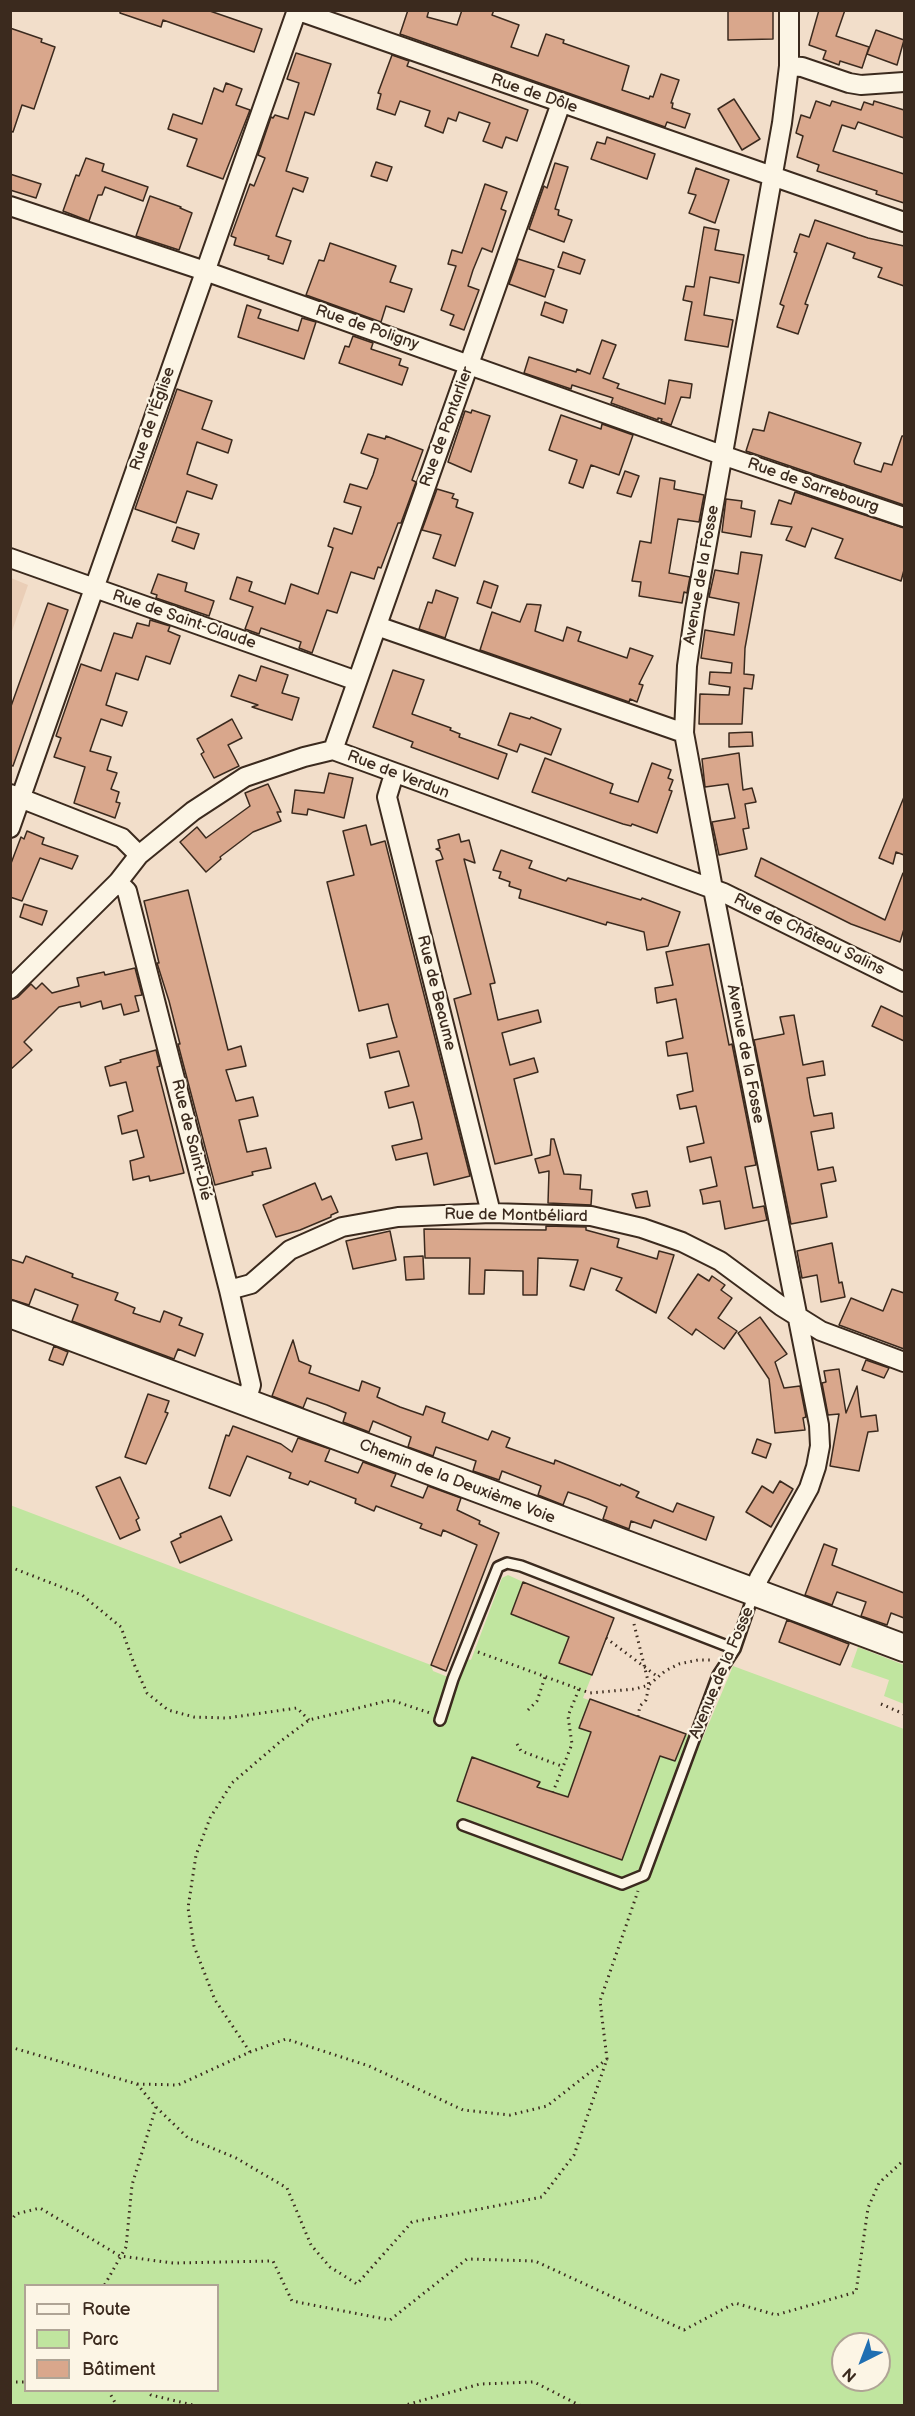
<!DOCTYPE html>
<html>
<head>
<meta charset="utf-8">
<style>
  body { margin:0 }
  #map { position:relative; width:915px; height:2416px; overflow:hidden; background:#f2deca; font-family:"Balsamiq Sans",sans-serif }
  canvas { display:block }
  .frame { position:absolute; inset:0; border:12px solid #3b2a1e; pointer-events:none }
  .legend { position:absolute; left:24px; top:2284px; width:195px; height:108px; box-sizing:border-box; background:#fcf5e5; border:2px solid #afa495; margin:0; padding:8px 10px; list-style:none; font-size:18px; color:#3b2a1e }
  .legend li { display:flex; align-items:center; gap:12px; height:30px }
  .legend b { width:30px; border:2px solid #afa495 }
  .north { position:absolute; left:831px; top:2332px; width:60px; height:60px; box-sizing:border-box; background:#fcf5e5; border:2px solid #afa495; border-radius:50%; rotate:222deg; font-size:16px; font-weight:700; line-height:24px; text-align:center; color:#3b2a1e }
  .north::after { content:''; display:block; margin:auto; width:21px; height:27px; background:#1f6fb2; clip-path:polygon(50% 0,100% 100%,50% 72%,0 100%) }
</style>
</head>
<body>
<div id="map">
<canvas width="915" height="2416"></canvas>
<div class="frame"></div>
<ul class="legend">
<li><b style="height:8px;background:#fcf5e5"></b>Route</li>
<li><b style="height:16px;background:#c0e59f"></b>Parc</li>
<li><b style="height:16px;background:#d9a78c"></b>Bâtiment</li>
</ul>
<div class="north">N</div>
</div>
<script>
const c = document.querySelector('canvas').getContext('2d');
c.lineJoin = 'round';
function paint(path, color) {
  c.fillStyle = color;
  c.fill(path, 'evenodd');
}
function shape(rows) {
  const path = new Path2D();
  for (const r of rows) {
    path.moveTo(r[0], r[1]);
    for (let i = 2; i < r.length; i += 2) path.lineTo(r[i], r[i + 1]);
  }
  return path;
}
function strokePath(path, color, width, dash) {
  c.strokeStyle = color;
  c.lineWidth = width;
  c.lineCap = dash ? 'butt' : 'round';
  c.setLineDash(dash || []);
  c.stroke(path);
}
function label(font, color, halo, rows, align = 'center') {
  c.font = font + ' "Balsamiq Sans",sans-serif';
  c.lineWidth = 4.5;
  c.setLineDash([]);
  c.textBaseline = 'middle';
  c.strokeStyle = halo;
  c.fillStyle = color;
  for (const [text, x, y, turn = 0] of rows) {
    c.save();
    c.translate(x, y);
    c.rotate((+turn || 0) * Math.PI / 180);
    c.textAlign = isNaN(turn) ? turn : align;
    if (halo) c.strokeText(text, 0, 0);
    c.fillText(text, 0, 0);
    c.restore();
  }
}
paint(shape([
  [11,578,28,585,11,634,10,578]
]), '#eaceb7');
paint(shape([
  [10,1505,431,1665,433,1671,458,1681,467,1659,471,1660,502,1578,508,1575,523,1582,511,1614,569,1637,559,1663,592,1675,583,1698,702,1740,733,1666,904,1729,904,2405,11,2405],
  [26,2286,218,2286,218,2390,26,2390],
  [843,2344,879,2344,879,2380,843,2380],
  [858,1647,904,1665,904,1704,884,1696,889,1680,851,1667]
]), '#c0e59f');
const building = shape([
  [120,10,207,10,262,29,254,52,163,20,161,27,120,13,120,10],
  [408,10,429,10,427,17,457,25,462,10,494,10,492,15,519,25,511,47,538,56,546,34,564,40,563,43,629,66,622,90,649,99,650,96,653,97,661,74,679,80,671,103,673,103,672,108,690,114,685,128,667,122,665,127,400,34,408,10],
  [728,10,773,10,773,39,728,40,728,10],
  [819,10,845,10,836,36,869,47,862,68,840,61,839,65,823,59,826,51,809,45,819,10],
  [10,28,42,39,41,42,55,47,34,109,22,105,13,132,10,131,10,28],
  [876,30,904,40,897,65,867,54,876,30],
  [296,53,331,64,314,115,305,112,286,171,308,178,303,192,293,188,276,236,291,241,283,264,268,259,269,256,234,245,236,238,231,236,250,184,254,186,265,158,258,155,271,117,273,118,275,115,288,119,299,83,287,79,296,53],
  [392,55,409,61,407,66,528,110,517,141,506,137,502,148,483,141,490,123,459,112,456,121,448,118,443,133,425,126,430,111,400,101,395,115,377,109,381,94,378,93,392,55],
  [226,83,242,89,236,105,250,110,223,179,187,166,197,139,168,129,173,114,202,124,214,88,223,92,226,83],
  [734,99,760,139,742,150,718,109,734,99],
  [816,101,830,106,832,101,861,110,864,102,873,105,874,101,904,110,904,138,858,122,855,129,842,125,833,151,904,174,904,203,876,194,877,191,817,171,819,165,797,157,803,136,796,133,801,115,810,118,816,101],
  [607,137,655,154,647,179,591,159,597,142,605,144,607,137],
  [86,158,104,164,102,171,148,187,143,201,105,187,102,195,98,195,89,221,63,211,76,175,79,176,86,158],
  [376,162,392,167,387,181,371,176,376,162],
  [555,163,568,167,555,209,559,210,558,215,572,220,564,242,529,229,544,186,547,188,555,163],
  [696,168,729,180,715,223,689,213,696,195,688,193,696,168],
  [10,174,41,184,36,198,10,190,10,174],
  [485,184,507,192,501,209,506,211,492,252,482,248,473,270,468,286,479,290,464,330,450,325,454,315,441,310,456,266,448,264,452,250,462,253,485,184],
  [150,196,181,207,180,208,192,213,179,250,136,236,150,196],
  [815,220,868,238,904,246,904,286,878,277,882,268,853,258,855,253,827,243,805,304,808,305,798,334,777,327,784,306,780,304,797,253,794,252,800,234,809,237,815,220],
  [704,227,719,230,715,250,744,255,739,283,710,277,704,315,733,320,728,347,685,340,692,302,683,300,686,286,694,287,704,227],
  [330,243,396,266,390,282,412,289,404,312,386,306,381,322,306,295,319,260,324,261,330,243],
  [563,252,585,260,580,274,558,267,563,252],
  [518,259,554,270,545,297,509,284,518,259],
  [545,302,567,310,563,323,541,315,545,302],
  [247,305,261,310,258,318,298,331,302,318,316,322,304,359,238,337,247,305],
  [353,336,373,343,371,349,401,359,399,365,408,368,402,385,339,363,345,346,349,347,353,336],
  [602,340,616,345,603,378,619,384,617,388,665,404,669,380,692,384,690,398,681,397,671,425,661,421,662,419,658,418,658,420,611,403,613,398,572,385,571,389,524,373,529,357,576,372,577,369,590,374,602,340],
  [177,389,212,401,202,429,232,440,228,453,197,442,187,474,217,485,212,499,187,491,176,523,135,509,177,389],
  [472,410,490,416,471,472,448,462,465,411,471,413,472,410],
  [769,412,861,443,854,461,855,464,881,472,884,463,892,465,902,436,904,436,904,505,746,451,753,429,764,431,769,412],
  [561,415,601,429,602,424,633,435,619,475,591,465,583,488,569,483,577,460,549,450,561,415],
  [368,434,385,439,386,436,423,450,412,480,416,482,401,523,398,523,381,568,378,567,374,579,351,572,337,613,327,610,312,653,299,648,301,642,261,628,259,634,245,629,253,607,230,599,237,577,252,582,249,591,285,604,291,584,318,594,333,548,328,546,334,528,352,534,361,507,344,502,350,484,367,489,373,475,378,459,361,453,368,434],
  [625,471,639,476,631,497,617,493,625,471],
  [660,478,675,481,674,489,704,495,699,522,678,519,669,573,690,577,687,593,684,592,682,603,639,596,641,582,632,581,640,541,651,543,660,478],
  [437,489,454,494,452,498,458,500,456,507,473,513,455,566,433,558,441,535,422,530,437,489],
  [795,492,904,528,904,570,901,581,835,558,843,539,812,528,805,547,786,540,792,527,771,524,779,500,791,504,795,492],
  [726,499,742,501,741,508,755,511,751,537,722,532,726,499],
  [177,527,199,534,194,549,172,541,177,527],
  [741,552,762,555,745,648,744,674,754,675,752,689,744,688,742,724,699,724,700,694,729,695,730,687,709,684,710,672,731,673,732,663,701,658,705,630,734,635,739,603,709,597,715,570,738,574,741,552],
  [158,574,187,583,185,591,214,601,209,616,156,598,157,595,151,593,158,574],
  [484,581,498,586,491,608,477,603,484,581],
  [436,590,458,598,445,638,419,629,428,602,432,603,436,590],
  [48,603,68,610,13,766,10,765,10,709,48,603],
  [527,604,541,605,535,631,563,641,567,627,581,632,578,641,627,658,630,648,653,656,639,684,643,685,637,702,630,699,629,702,480,650,492,612,520,622,527,604],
  [150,620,170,626,168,631,180,636,170,664,146,656,138,680,116,673,106,705,127,712,122,726,101,719,90,751,111,757,107,770,117,773,111,789,119,792,116,802,120,803,115,818,74,803,85,767,54,757,61,738,56,736,81,664,101,671,114,633,132,638,137,623,149,626,150,620],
  [261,666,288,675,282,693,299,698,292,720,252,707,258,705,231,696,239,675,256,681,261,666],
  [393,670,424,680,412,714,451,728,450,730,460,734,459,737,507,754,498,779,411,747,413,742,373,727,393,670],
  [510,713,530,719,531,717,561,729,551,755,520,744,517,752,498,745,510,713],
  [232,719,242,738,228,745,239,766,214,778,201,754,204,752,197,739,232,719],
  [752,732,753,746,729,747,729,733,752,732],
  [739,753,743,790,752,788,756,802,745,804,749,828,743,829,747,849,719,855,712,822,735,818,728,784,705,787,702,759,739,753],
  [545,758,613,784,610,793,638,802,652,763,671,770,668,778,673,780,669,790,672,791,657,833,632,824,631,826,623,824,532,792,545,758],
  [329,773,353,778,344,818,308,809,307,815,292,813,295,790,324,793,329,773],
  [268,784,281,812,277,812,281,821,253,832,220,857,221,859,206,872,180,842,197,827,206,838,250,806,245,793,268,784],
  [904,797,904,855,896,852,893,864,879,858,904,797],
  [366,825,371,845,385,841,470,1176,434,1185,427,1153,396,1160,392,1146,422,1139,418,1121,413,1102,389,1108,385,1092,409,1086,399,1051,370,1058,367,1044,397,1037,392,1020,388,1004,359,1011,327,882,354,875,343,831,366,825],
  [27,831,44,838,42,844,78,856,72,869,40,858,22,901,10,897,10,866,21,837,24,839,27,831],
  [459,834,461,842,469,840,475,863,464,859,495,983,490,984,498,1020,538,1010,541,1022,502,1033,510,1065,534,1058,538,1072,514,1079,532,1155,495,1164,454,999,471,994,436,861,443,859,440,851,436,849,440,848,438,840,459,834],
  [501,850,532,861,529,868,566,881,568,878,641,900,642,898,680,912,668,946,647,950,644,932,607,922,606,925,519,898,521,890,509,886,510,882,499,878,501,872,493,870,501,850],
  [761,858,885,920,903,873,904,873,904,929,900,942,851,924,755,876,761,858],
  [188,890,228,1050,241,1046,246,1066,226,1070,236,1101,253,1097,258,1116,239,1120,247,1152,266,1148,271,1168,252,1172,253,1175,215,1185,178,1044,180,1044,169,1001,157,963,159,963,144,901,188,890],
  [24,904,47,911,42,925,20,917,24,904],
  [709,944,729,1045,732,1044,756,1165,745,1167,753,1208,764,1206,767,1220,725,1229,720,1201,703,1204,702,1197,700,1190,717,1186,711,1157,690,1162,687,1147,704,1143,696,1106,680,1109,677,1095,693,1091,687,1053,668,1056,666,1042,683,1038,676,999,657,1003,655,988,673,985,666,952,709,944],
  [135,968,142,995,135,996,139,1011,124,1015,121,1004,103,1009,101,1001,81,1007,80,1002,59,1007,24,1042,32,1050,10,1070,10,1000,18,997,31,984,36,989,42,983,52,993,79,986,77,978,104,972,105,975,135,968],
  [881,1006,904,1017,904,1041,872,1026,881,1006],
  [794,1015,803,1065,823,1061,825,1075,807,1078,810,1097,814,1116,832,1113,834,1128,811,1132,818,1170,833,1167,836,1181,821,1184,827,1217,791,1224,754,1040,784,1034,780,1017,794,1015],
  [156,1050,160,1066,157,1067,184,1173,150,1181,149,1176,133,1180,130,1161,144,1157,137,1130,122,1134,118,1116,133,1111,126,1082,110,1086,105,1067,121,1062,120,1060,156,1050],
  [551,1139,554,1139,564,1174,581,1175,580,1189,592,1190,591,1205,548,1203,549,1171,539,1173,535,1159,550,1155,551,1139],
  [315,1183,322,1200,331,1196,338,1212,331,1215,331,1217,300,1230,276,1237,263,1205,315,1183],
  [647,1191,650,1206,636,1208,632,1194,647,1191],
  [546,1226,586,1227,586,1230,619,1239,617,1247,657,1259,659,1251,674,1255,656,1313,616,1290,622,1278,591,1268,584,1290,570,1286,578,1260,538,1258,537,1295,523,1295,523,1271,485,1270,484,1294,469,1294,470,1258,425,1258,424,1229,546,1230,546,1226],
  [390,1231,396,1260,353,1269,346,1241,390,1231],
  [832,1243,839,1283,842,1282,845,1297,821,1302,817,1275,802,1278,797,1251,832,1243],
  [26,1256,73,1274,72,1277,118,1293,115,1300,135,1308,133,1313,160,1322,164,1311,182,1318,179,1325,203,1334,195,1356,178,1349,174,1359,72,1321,78,1305,35,1289,29,1305,10,1299,10,1259,23,1263,26,1256],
  [423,1256,424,1279,406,1280,404,1257,423,1256],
  [698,1274,709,1281,712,1276,725,1285,721,1290,732,1298,718,1318,737,1331,724,1349,696,1329,692,1335,668,1318,698,1274],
  [892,1289,904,1293,904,1349,839,1325,851,1298,883,1311,892,1289],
  [760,1317,787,1354,775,1362,784,1388,800,1386,806,1417,803,1418,805,1430,775,1433,769,1379,738,1333,760,1317],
  [293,1340,299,1361,311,1366,309,1373,359,1391,362,1381,380,1388,377,1397,400,1407,423,1415,426,1406,445,1413,442,1422,488,1440,492,1431,510,1438,506,1447,554,1464,555,1460,620,1486,621,1484,639,1492,636,1497,673,1512,677,1503,714,1517,706,1540,654,1520,651,1528,631,1521,629,1529,603,1519,607,1507,588,1499,568,1492,563,1505,538,1495,541,1486,502,1471,499,1480,473,1471,476,1461,436,1447,433,1456,408,1447,411,1437,373,1421,369,1432,343,1422,346,1413,327,1405,307,1398,303,1408,272,1396,293,1340],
  [54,1346,68,1352,63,1365,49,1360,54,1346],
  [866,1360,889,1368,884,1378,862,1370,866,1360],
  [839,1369,846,1413,857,1386,861,1417,876,1415,878,1431,868,1432,859,1471,830,1466,839,1414,828,1415,822,1383,826,1382,824,1371,839,1369],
  [148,1394,169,1401,165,1412,168,1413,146,1464,125,1457,148,1394],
  [233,1426,281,1444,292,1452,298,1438,330,1449,325,1461,358,1473,363,1462,396,1474,391,1486,423,1498,428,1486,461,1498,457,1510,480,1521,479,1524,499,1533,446,1671,431,1665,477,1545,443,1530,441,1536,420,1528,422,1524,376,1506,374,1511,355,1503,356,1499,310,1481,308,1485,289,1478,291,1473,247,1456,230,1496,209,1488,226,1435,229,1436,233,1426],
  [757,1439,771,1444,766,1458,752,1453,757,1439],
  [120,1477,139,1518,136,1520,140,1530,120,1539,96,1487,120,1477],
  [780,1481,793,1489,771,1527,746,1512,762,1486,773,1493,780,1481],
  [221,1516,232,1540,180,1563,171,1542,181,1537,180,1534,221,1516],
  [824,1544,837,1549,832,1565,904,1593,904,1618,891,1613,887,1625,861,1616,866,1602,837,1592,832,1605,805,1595,824,1544],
  [523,1582,614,1618,592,1675,559,1663,569,1637,511,1614,523,1582],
  [787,1620,849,1644,840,1665,779,1642,787,1620],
  [590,1699,686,1734,675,1761,660,1756,622,1860,457,1801,472,1757,540,1782,537,1787,568,1797,591,1732,579,1728,590,1699]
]);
paint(building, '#d9a78c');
strokePath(building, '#3b2a1e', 1.5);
const lane = shape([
  [440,1720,453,1679,498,1567,507,1563,521,1566,735,1649],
  [463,1825,622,1884,644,1875,718,1675,735,1649,754,1593]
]);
const street = shape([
  [296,10,904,222],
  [789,66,802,67,849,83,861,85,904,82],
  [10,206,205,271,722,455,904,517],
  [10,558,357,681],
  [377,626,684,733],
  [333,750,561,103],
  [394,774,387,797,491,1213],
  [10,794,122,838,139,855],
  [10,828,297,10],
  [118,882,127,891,229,1290,251,1385,246,1402],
  [10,989,118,882,139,855,193,811,245,777,304,757,333,750,724,893,904,982],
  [229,1290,251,1284,290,1250,342,1227,398,1217,491,1213,591,1216,642,1228,682,1242,720,1261,781,1306,821,1331,904,1362],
  [754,1593,759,1578,809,1488,816,1467,820,1446,819,1425,713,889,684,733,687,666,695,610,782,123,789,66,789,10]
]);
const secondary = shape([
  [10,1314,904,1648]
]);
strokePath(lane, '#3b2a1e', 14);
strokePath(street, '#3b2a1e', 22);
strokePath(secondary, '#3b2a1e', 30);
strokePath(shape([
  [10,1567,82,1595,121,1627,134,1664,147,1693,168,1710,194,1717,227,1718,297,1708,309,1720],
  [634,1624,649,1685,646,1700,640,1706,638,1716],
  [606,1638,658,1677],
  [478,1652,579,1689,568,1716,572,1744,553,1792],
  [579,1689,590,1693,635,1689,649,1685,665,1671,679,1664,698,1660,712,1660],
  [881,1704,904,1714],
  [528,1710,537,1701,545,1677],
  [517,1744,521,1751,564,1767],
  [10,2047,137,2084,156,2107,132,2185,126,2247,104,2286],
  [250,2052,215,2000,194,1946,188,1908,196,1855,210,1818,232,1783,281,1741,309,1720,391,1700,430,1713],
  [137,2084,178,2085,250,2052,286,2039,369,2066,463,2110,510,2115,547,2106,607,2059],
  [156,2107,188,2138,236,2158,287,2188,311,2245,330,2267,357,2284,412,2222,542,2197,574,2155,607,2059,600,2001,638,1891],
  [10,2222,16,2214,40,2208,120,2256,173,2263,273,2261,292,2301,390,2320,467,2259,535,2261,684,2330,735,2303,776,2315,856,2292,868,2208,879,2183,904,2160],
  [10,2382,26,2382],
  [108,2390,117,2406],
  [146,2390,151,2395,197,2406],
  [402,2406,480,2384,534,2382,581,2406],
  [764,2406,770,2406]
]), '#3b2a1e', 3, [1.5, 4.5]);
strokePath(lane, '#fcf5e5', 9);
strokePath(street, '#fcf5e5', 18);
strokePath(secondary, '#fcf5e5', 26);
label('16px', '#3b2a1e', '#fcf5e5', [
  ["Rue de Dôle",534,94,19],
  ["Rue de Poligny",367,328,19],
  ["Rue de l'Église",153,419,-71],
  ["Rue de Pontarlier",447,427,-70],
  ["Rue de Sarrebourg",813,486,19],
  ["Avenue de la Fosse",702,575,-80],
  ["Rue de Saint-Claude",184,620,19],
  ["Rue de Verdun",398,775,21],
  ["Rue de Château Salins",809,935,26],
  ["Rue de Beaume",436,993,76],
  ["Avenue de la Fosse",745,1054,79],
  ["Rue de Saint-Dié",191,1140,76],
  ["Rue de Montbéliard",516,1216,1],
  ["Chemin de la Deuxième Voie",457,1482,21],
  ["Avenue de la Fosse",722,1673,-67]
]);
</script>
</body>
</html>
